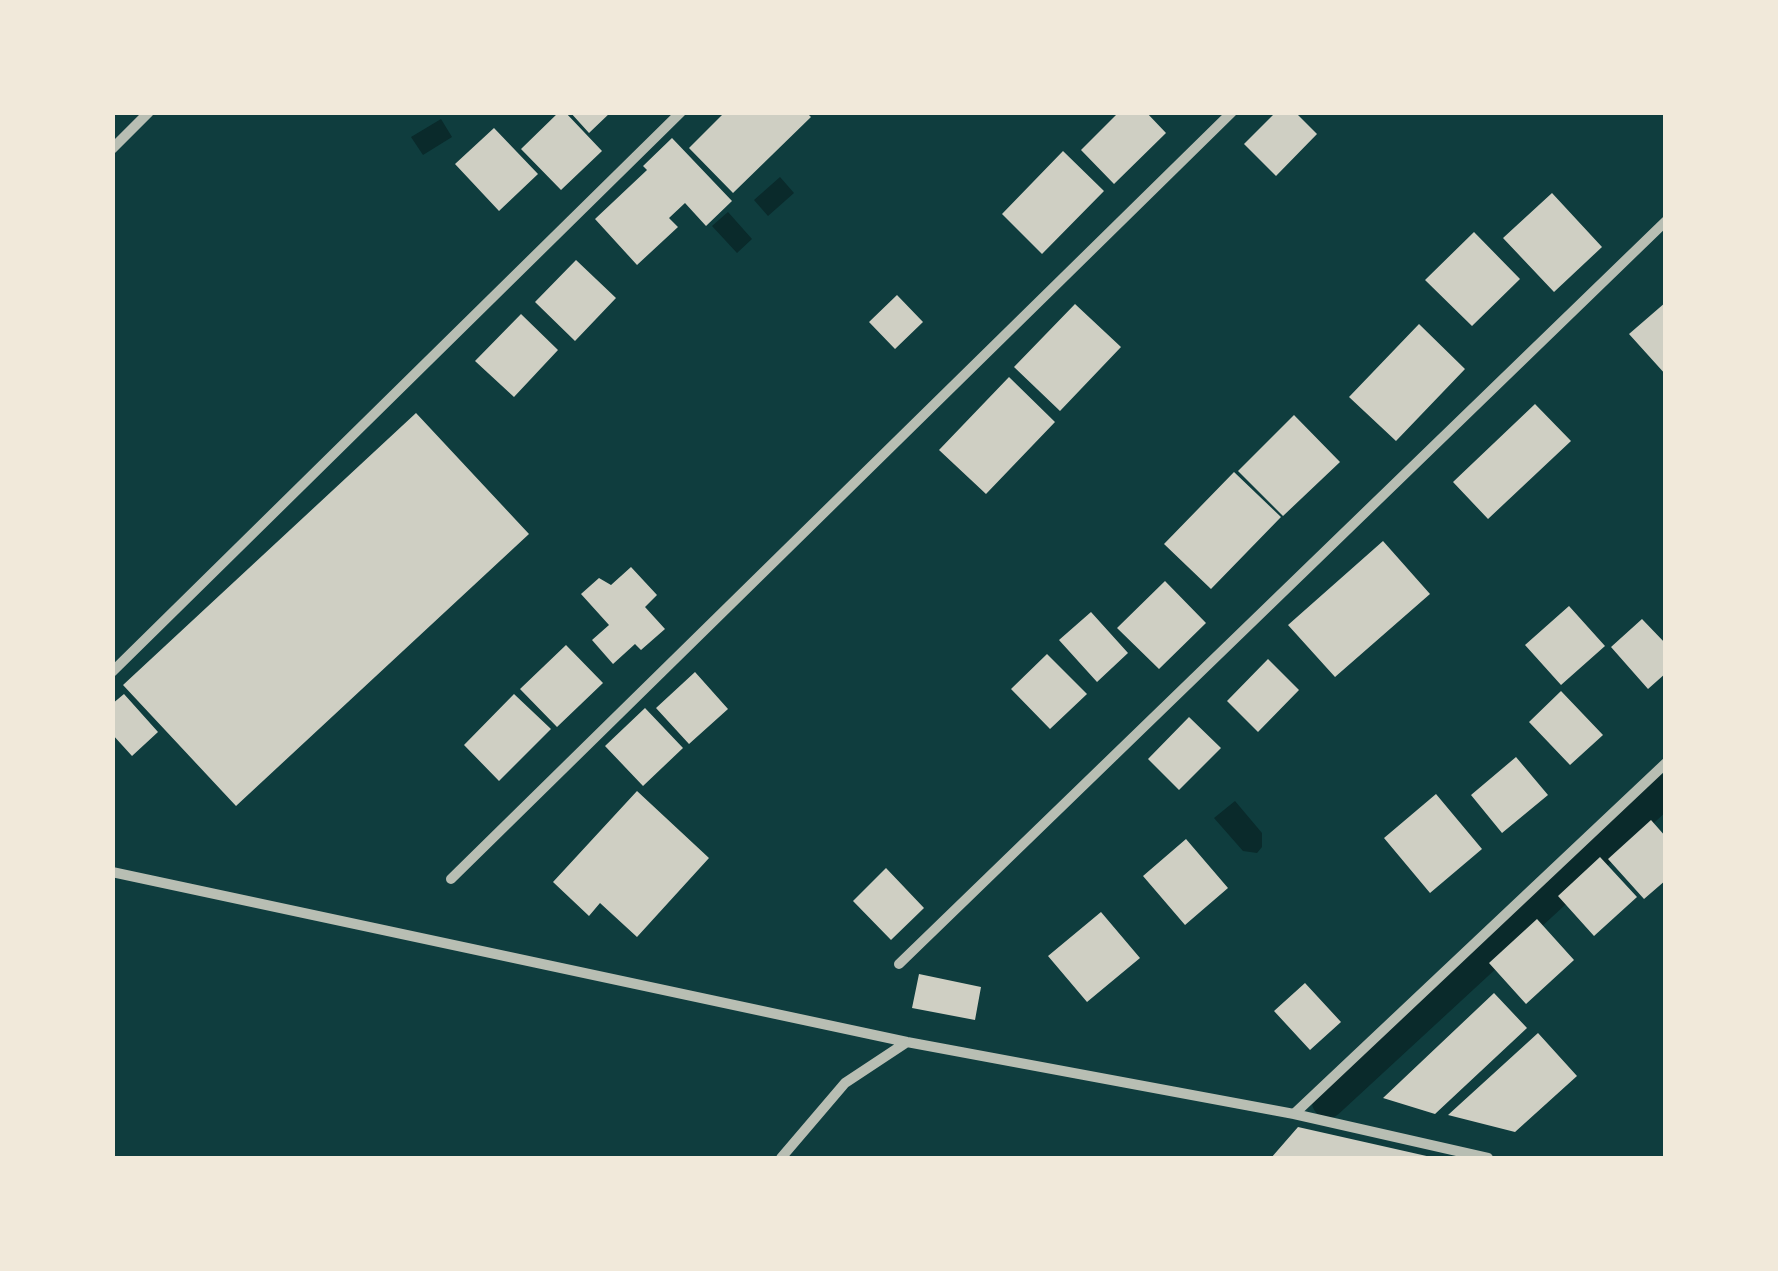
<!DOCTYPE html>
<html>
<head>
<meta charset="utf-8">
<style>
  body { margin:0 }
  #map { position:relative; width:1778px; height:1271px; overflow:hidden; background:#0f3d3e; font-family:"Sofia Sans Condensed",sans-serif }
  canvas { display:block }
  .frame { position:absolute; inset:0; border:115px solid #f1e9da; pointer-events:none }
</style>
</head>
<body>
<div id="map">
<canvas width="1778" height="1271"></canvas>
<div class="frame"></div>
</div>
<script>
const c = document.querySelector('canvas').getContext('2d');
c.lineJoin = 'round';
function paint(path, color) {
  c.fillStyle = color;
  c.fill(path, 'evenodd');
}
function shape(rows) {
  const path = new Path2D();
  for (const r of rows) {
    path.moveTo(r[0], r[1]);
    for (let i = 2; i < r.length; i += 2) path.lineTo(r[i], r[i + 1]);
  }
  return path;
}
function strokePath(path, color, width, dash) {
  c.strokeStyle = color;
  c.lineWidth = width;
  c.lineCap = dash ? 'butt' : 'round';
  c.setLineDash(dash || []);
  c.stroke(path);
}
paint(shape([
  [441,119,452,137,423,155,411,137],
  [780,177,794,193,768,216,754,200],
  [728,212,752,239,737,253,712,226],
  [1235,801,1262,833,1262,847,1257,853,1243,851,1214,818]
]), '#0a2a2b');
strokePath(shape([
  [1328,1102,1666,790]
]), '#0a2a2b', 32);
paint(shape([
  [559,112,565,112,602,151,561,190,521,149],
  [570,112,611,112,589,133],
  [725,112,806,112,811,117,733,193,689,148],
  [1119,112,1146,112,1166,133,1114,184,1081,150],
  [1276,112,1295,112,1317,134,1276,176,1244,144],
  [494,128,538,174,499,211,455,164],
  [672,138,732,201,706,226,685,203,669,218,678,227,637,265,595,219,647,170,643,166],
  [1063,151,1104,191,1042,254,1002,214],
  [1552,193,1602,247,1554,292,1503,238],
  [1474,232,1520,279,1472,326,1425,280],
  [576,260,616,298,575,341,535,302],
  [897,295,923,322,895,349,869,322],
  [1666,302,1666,375,1629,334],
  [1075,304,1121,347,1060,411,1014,367],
  [521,314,558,350,514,397,475,361],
  [1419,324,1465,369,1396,441,1349,397],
  [1009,377,1055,422,986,494,939,450],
  [1535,404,1571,441,1488,519,1453,482],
  [416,413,529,534,236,806,123,685],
  [1294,415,1340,462,1283,516,1238,471],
  [1234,472,1281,517,1211,589,1164,544],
  [1383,541,1430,594,1335,677,1288,625],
  [631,567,657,595,645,607,665,629,641,650,635,644,613,664,592,640,609,625,581,594,599,578,611,585],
  [1165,581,1206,623,1159,669,1117,628],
  [1569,606,1605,646,1561,685,1525,645],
  [1091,612,1128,653,1097,682,1059,640],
  [1642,619,1666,644,1666,673,1648,689,1611,647],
  [566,645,603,683,557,727,520,689],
  [1047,654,1087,694,1050,729,1011,689],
  [1268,659,1299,690,1258,732,1227,701],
  [695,672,728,709,689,744,656,708],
  [1561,691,1603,735,1570,765,1529,722],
  [124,694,158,732,132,756,112,734,112,704],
  [514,694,551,729,499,781,464,745],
  [645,708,683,748,643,786,605,746],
  [1189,717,1221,748,1179,790,1148,759],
  [1516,757,1548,795,1502,833,1471,795],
  [637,791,709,858,637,937,600,903,589,916,553,882],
  [1436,794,1482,849,1430,893,1384,838],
  [1651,820,1666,837,1666,880,1644,899,1608,859],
  [1186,839,1228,888,1185,925,1143,876],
  [1600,857,1637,897,1594,936,1558,896],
  [886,868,924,908,891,940,853,901],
  [1101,912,1140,958,1087,1002,1048,956],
  [1537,919,1574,960,1526,1004,1489,963],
  [919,974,981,987,975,1020,912,1008],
  [1305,983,1341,1022,1310,1050,1274,1011],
  [1494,993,1527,1028,1435,1114,1383,1098],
  [1538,1033,1577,1076,1515,1132,1448,1115],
  [1298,1127,1431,1157,1430,1158,1271,1158]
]), '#cfcfc3');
strokePath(shape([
  [112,149,149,112],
  [112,672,681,112],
  [112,872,907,1042,1294,1114,1488,1158],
  [451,879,1232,112],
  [899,964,1666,221],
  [1294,1114,1666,763],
  [781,1158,845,1083,907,1042]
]), '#b8beb3', 10);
</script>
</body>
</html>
